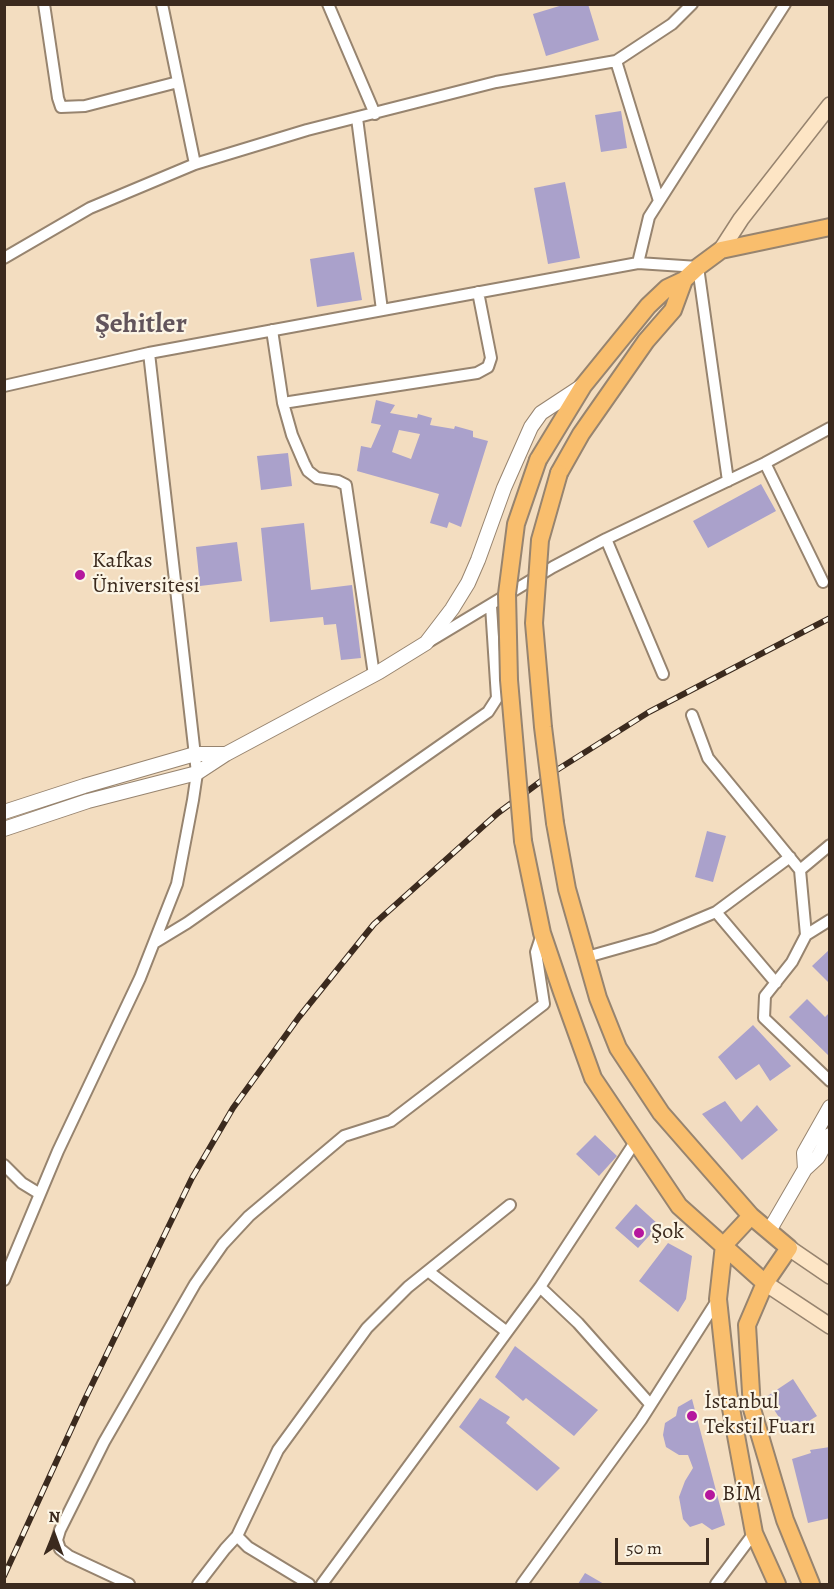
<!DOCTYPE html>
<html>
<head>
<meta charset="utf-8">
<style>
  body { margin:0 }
  #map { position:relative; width:834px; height:1589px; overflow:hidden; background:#f3ddc0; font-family:Alegreya,serif }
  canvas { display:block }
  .frame { position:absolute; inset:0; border:6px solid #3b2a1e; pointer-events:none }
  .north { position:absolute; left:24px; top:1505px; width:60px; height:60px; -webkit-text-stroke:4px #fcf5e5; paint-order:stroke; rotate:1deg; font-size:16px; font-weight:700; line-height:24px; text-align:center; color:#3b2a1e }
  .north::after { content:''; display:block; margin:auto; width:21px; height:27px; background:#3b2a1e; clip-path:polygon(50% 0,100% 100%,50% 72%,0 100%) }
  .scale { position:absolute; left:615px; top:1538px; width:94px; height:27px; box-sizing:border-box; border:3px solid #3b2a1e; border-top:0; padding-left:8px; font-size:18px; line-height:21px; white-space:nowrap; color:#3b2a1e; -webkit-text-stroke:4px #fcf5e5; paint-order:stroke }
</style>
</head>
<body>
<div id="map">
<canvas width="834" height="1589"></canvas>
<div class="frame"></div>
<div class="north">N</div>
<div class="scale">50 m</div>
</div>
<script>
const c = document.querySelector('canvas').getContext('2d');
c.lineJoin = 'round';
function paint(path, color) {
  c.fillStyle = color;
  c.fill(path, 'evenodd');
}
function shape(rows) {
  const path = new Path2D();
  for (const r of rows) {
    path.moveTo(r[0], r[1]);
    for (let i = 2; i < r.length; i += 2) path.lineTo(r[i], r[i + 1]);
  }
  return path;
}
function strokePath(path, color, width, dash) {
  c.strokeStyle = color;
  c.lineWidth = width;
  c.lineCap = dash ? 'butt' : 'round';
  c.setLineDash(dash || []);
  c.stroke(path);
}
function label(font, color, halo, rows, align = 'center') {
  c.font = font + ' Alegreya,serif';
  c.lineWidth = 4.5;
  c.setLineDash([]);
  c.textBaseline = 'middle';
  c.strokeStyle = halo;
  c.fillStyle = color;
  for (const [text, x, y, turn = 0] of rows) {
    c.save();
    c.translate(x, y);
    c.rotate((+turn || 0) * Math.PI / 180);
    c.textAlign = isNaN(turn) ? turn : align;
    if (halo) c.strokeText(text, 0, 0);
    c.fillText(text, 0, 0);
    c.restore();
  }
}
paint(shape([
  [566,4,588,4,599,40,546,56,533,14],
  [621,111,627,148,601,152,595,115],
  [565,182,580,258,548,264,534,188],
  [354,252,362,300,317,307,310,259],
  [376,400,395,405,390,413,417,418,418,414,432,418,430,425,454,429,455,426,473,431,473,437,488,441,461,527,449,522,447,528,430,523,439,494,357,471,361,446,371,448,381,425,371,423],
  [399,430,420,434,411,459,392,452],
  [288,453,292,486,261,490,257,456],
  [761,484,776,511,708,548,693,521],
  [304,523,311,590,352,585,361,658,341,660,336,624,324,625,323,617,270,622,261,528],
  [237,542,242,581,200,586,196,547],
  [707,831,726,836,713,882,695,877],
  [830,949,830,984,812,966],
  [807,999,825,1017,830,1012,830,1057,789,1017],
  [753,1025,791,1066,770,1081,759,1064,736,1080,718,1057],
  [725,1101,741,1122,757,1105,778,1130,742,1160,702,1114],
  [595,1135,617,1156,599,1176,576,1154],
  [636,1204,659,1225,638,1248,615,1228],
  [668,1243,692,1256,686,1299,678,1312,639,1281],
  [515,1346,598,1410,574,1436,526,1398,523,1401,495,1377],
  [793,1379,817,1416,789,1433,766,1397],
  [480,1398,510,1417,506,1423,560,1468,537,1491,459,1427],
  [692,1399,725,1525,712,1530,702,1523,690,1527,683,1519,679,1497,685,1481,693,1468,688,1455,679,1455,666,1447,663,1435,665,1423,676,1416,678,1407],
  [830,1447,830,1518,808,1523,792,1459,811,1453,810,1450],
  [585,1573,604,1584,578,1584]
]), '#aaa1cb');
const minor = shape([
  [44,4,58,98,61,107,85,106,178,82],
  [162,4,195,164],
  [328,4,375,114],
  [616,61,659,201],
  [357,118,382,310],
  [4,258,90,208,195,164,307,130,496,82,616,61,672,24,692,4],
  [638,263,649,217,785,4],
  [272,330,283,403,292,435,304,463,308,471,317,478,338,481,346,485,374,675],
  [4,386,149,353,638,263,698,267,728,481],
  [283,403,477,373,488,367,491,358,478,292],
  [765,463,823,582],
  [606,539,663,674],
  [430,641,553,567,606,539,765,463,830,428],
  [692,715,708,758,800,870],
  [830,845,800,870,806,935,792,962,765,996,764,1018,830,1081],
  [716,912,776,983],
  [806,935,830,920],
  [154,943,187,923,488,712,497,698,491,606],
  [587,957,654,938,716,912,790,857],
  [4,1165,22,1183,40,1194],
  [428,1271,507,1332],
  [4,1280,58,1151,140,978,177,884,193,800,197,773,149,353],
  [540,1287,578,1323,650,1404],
  [237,1536,248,1547,309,1584],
  [129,1584,69,1556,60,1549,57,1540,60,1530,104,1442,195,1284,223,1244,249,1216,344,1136,391,1121,544,1004,536,952,542,934],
  [198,1584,225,1549,237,1536,278,1450,367,1328,408,1287,510,1205],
  [322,1584,540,1287,635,1142],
  [522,1584,641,1420,718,1299],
  [716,1584,754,1533]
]);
const tertiary = shape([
  [4,812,84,786,195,754,226,754],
  [4,829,88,801,197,773,226,754,379,672,426,643,452,609,468,583,478,560,504,488,531,427,541,413,582,386],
  [805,1169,804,1153,830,1107],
  [769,1231,805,1169,818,1157,830,1135]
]);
const secondary = shape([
  [721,250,741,219,830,105],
  [789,1248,830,1276],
  [765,1283,830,1326]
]);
const primary = shape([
  [538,460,583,386,648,306,667,288,684,280,698,267,721,250,830,227],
  [559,473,581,434,646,341,673,310,684,280],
  [555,823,567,889,598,998,618,1048,661,1113,751,1216,789,1248,765,1283,747,1325,752,1409,785,1520,811,1584],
  [523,841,542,933,562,992,593,1078,679,1206,765,1283],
  [751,1216,724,1245,718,1299,728,1392,754,1533,777,1584]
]);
strokePath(minor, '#97846f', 14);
strokePath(tertiary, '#97846f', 16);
strokePath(secondary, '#97846f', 18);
strokePath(primary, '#97846f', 20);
strokePath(minor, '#fff', 10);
strokePath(tertiary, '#fff', 14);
strokePath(secondary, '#fde5c5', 15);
strokePath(primary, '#f9be6d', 16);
const rail = shape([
  [4,1576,85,1399,192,1178,233,1108,299,1017,374,924,498,813,552,773,649,712,830,618]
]);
strokePath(rail, '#3b2a1e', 6);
strokePath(rail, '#fcf5e5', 4, [11]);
const primaryBridge = shape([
  [555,823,543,727,534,623,540,540,559,473],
  [523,841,509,680,507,594,516,524,538,460]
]);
strokePath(primaryBridge, '#97846f', 20, []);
strokePath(primaryBridge, '#f9be6d', 16);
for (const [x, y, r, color] of [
  [80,575,6,"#b5179e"],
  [639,1233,6,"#b5179e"],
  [692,1416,6,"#b5179e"],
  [710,1495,6,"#b5179e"]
]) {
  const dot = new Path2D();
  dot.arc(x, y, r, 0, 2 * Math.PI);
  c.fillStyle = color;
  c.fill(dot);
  strokePath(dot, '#fcf5e5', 2);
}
label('22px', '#3b2a1e', '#fcf5e5', [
  ["Kafkas",92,562],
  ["Üniversitesi",92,587],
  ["Şok",651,1233],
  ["İstanbul",704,1403],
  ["Tekstil Fuarı",704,1428],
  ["BİM",722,1495]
], 'left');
label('bold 28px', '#62545b', '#fcf5e5', [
  ["Şehitler",141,325]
]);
</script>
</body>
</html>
